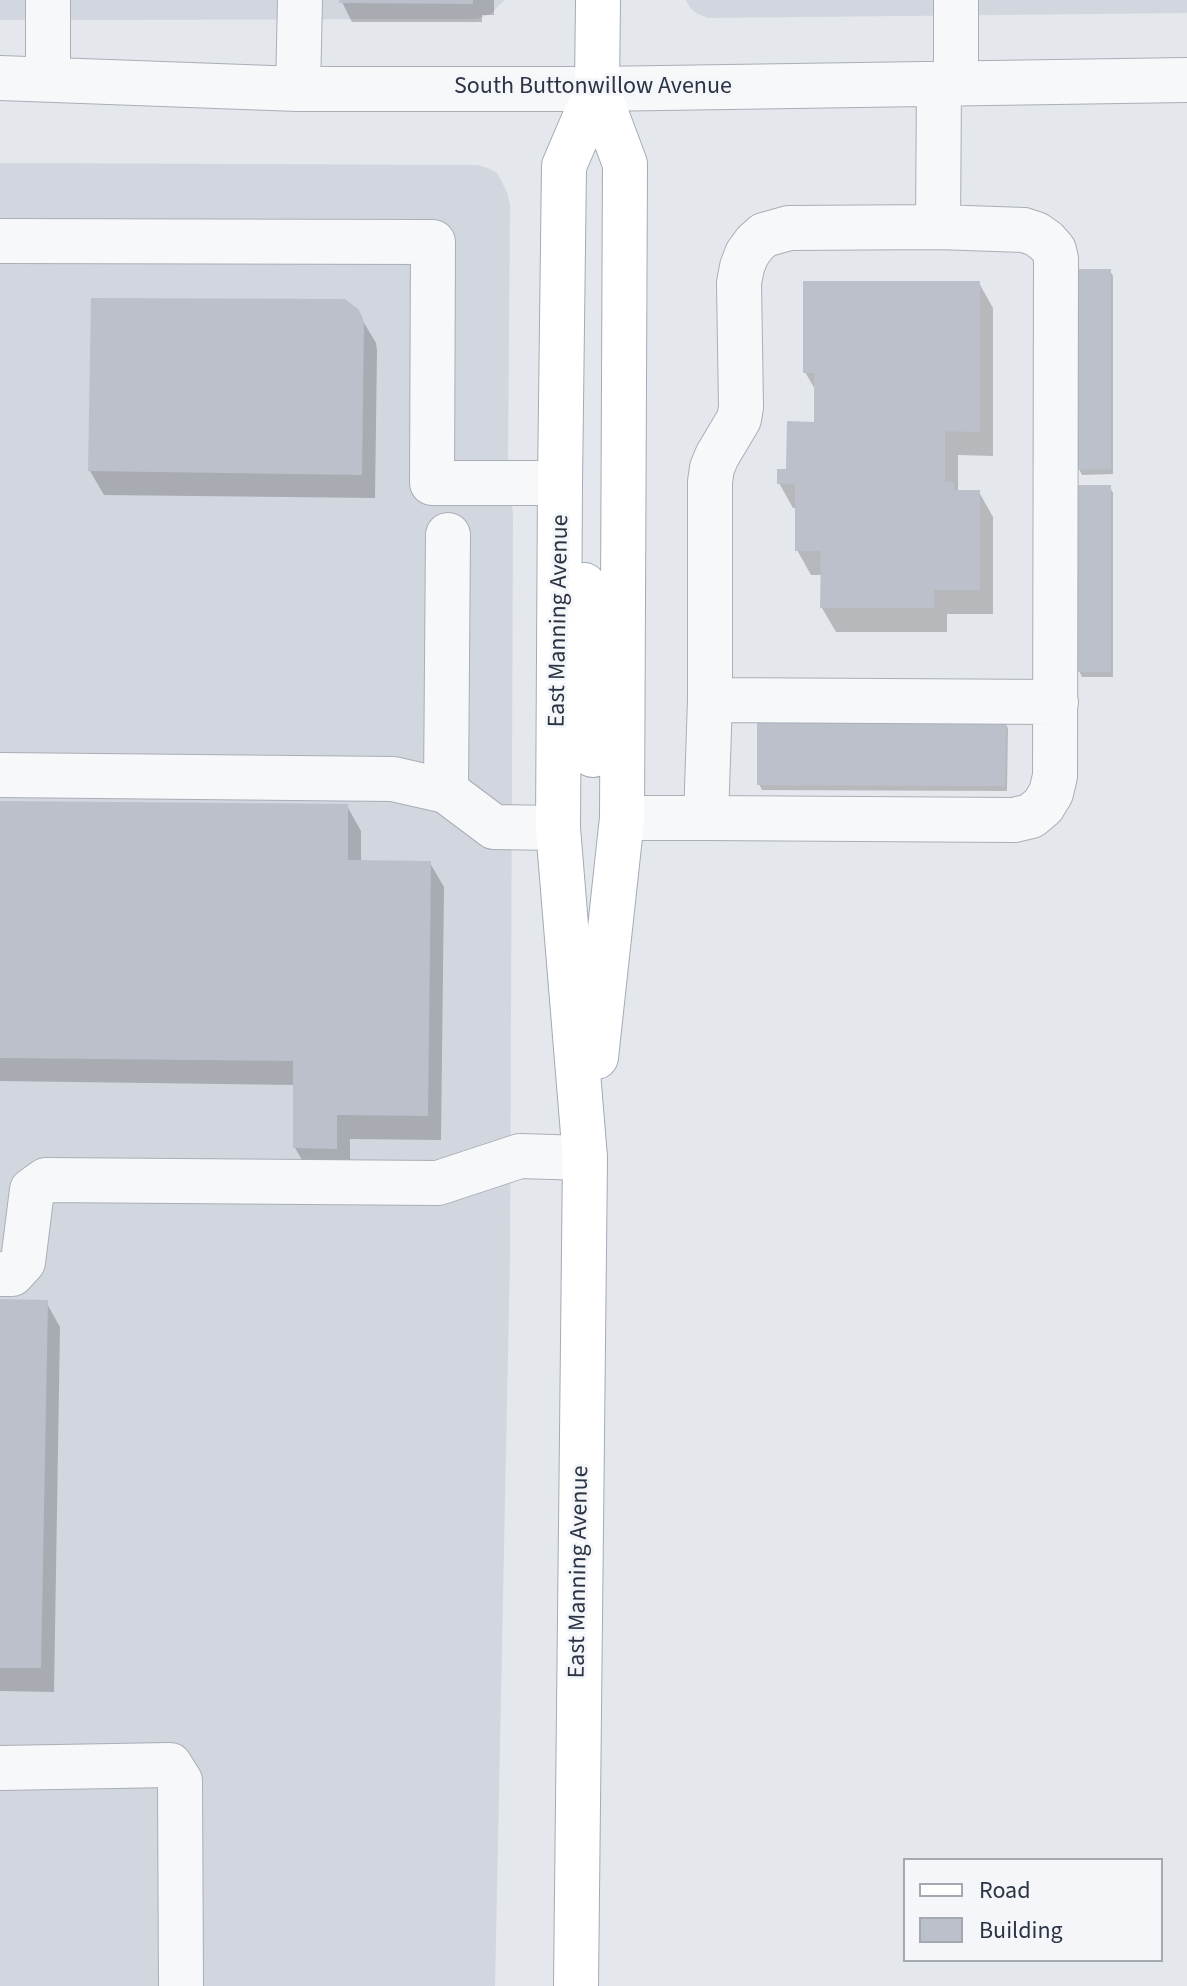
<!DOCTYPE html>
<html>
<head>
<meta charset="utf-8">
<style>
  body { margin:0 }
  #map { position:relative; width:1187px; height:1986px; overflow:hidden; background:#e4e7ec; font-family:"Source Sans 3",sans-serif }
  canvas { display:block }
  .legend { position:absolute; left:903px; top:1858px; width:260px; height:104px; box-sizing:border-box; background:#f4f6f9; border:2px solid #a4a8b1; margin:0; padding:10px 14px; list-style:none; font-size:24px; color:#2b3445 }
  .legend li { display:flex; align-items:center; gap:16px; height:40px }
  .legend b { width:40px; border:2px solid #a4a8b1 }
</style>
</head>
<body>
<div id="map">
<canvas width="1187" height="1986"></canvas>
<ul class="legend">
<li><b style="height:10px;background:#fff"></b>Road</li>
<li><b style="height:22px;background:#bbc0ca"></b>Building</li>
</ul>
</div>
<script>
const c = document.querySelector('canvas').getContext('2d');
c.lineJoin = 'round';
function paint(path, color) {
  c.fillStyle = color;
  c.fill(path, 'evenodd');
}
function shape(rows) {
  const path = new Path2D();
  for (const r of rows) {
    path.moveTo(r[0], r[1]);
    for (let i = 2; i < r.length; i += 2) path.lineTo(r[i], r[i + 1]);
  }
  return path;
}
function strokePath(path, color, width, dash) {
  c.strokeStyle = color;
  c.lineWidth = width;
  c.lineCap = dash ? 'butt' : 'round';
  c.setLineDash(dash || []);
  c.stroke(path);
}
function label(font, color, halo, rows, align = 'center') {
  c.font = font + ' "Source Sans 3",sans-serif';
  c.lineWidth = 6;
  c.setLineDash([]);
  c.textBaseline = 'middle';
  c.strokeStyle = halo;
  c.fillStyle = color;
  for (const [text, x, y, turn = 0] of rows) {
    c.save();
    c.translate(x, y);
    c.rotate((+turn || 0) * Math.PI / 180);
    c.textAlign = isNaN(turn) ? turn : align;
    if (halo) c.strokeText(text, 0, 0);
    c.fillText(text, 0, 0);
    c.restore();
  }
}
paint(shape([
  [0,0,505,0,490,14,477,19,48,20,0,20],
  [686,0,1187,0,1187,13,708,18,698,14,690,8],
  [0,163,477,165,488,168,497,173,507,192,510,205,508,458,513,515,510,1257,495,1986,0,1986]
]), '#d2d6de');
paint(shape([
  [341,0,494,0,494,15,482,15,482,22,352,22],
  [1110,271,1113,276,1113,474,1082,475,1079,469],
  [979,283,993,308,993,456,958,455,958,492,979,492,993,517,993,614,947,614,947,632,836,632,822,608,823,575,811,575,797,550,797,508,793,508,779,483,788,471,816,424,816,391,805,372],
  [357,311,376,343,377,350,375,498,104,495,90,471],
  [1110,487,1113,493,1113,677,1082,677,1079,671],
  [1005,723,1008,728,1007,791,762,790,759,784],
  [0,803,347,806,361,831,361,862,430,863,444,887,441,1140,350,1139,350,1173,309,1172,295,1148,295,1085,0,1081],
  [0,1301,46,1302,60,1327,54,1692,0,1691]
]), '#0003');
paint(shape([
  [339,0,473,0,473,4,339,3],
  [1076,269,1111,269,1111,469,1077,470],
  [803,281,980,281,980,432,945,431,945,482,954,482,954,490,980,490,980,590,934,590,934,608,820,608,821,551,795,551,795,484,777,484,777,469,786,469,787,421,814,422,814,373,803,373],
  [91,298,345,299,358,309,362,316,364,324,362,475,88,471],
  [1077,485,1111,485,1111,672,1077,672],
  [757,719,1006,721,1005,786,757,785],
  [0,801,348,804,348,860,431,861,428,1116,337,1115,337,1149,293,1148,293,1061,0,1058],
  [0,1299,48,1300,41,1668,0,1668]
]), '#bbc0ca');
const minor = shape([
  [956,0,956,83],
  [0,78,298,89,597,89,1187,80],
  [48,79,48,0],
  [298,89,300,0],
  [0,241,433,242,432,483,560,483],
  [710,700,1056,702],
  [0,775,393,779,446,791,494,827,558,828],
  [446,791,448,535],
  [622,818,706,818,710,700,710,482,712,468,717,456,739,419,741,407,739,283,742,267,747,254,755,243,764,235,789,228,938,227,939,84],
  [706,818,1014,820,1031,816,1043,806,1051,793,1055,776,1056,259,1054,250,1046,241,1036,234,1024,230,938,227],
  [0,1274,12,1274,23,1262,32,1190,46,1180,438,1183,520,1156,585,1158],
  [0,1768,170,1765,180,1781,181,1986]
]);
const major = shape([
  [584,585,589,601,593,755],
  [596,1057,622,818,625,164,597,89,598,0],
  [576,1986,585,1158,558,828,560,483,564,166,597,89]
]);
strokePath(minor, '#a9aeb7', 46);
strokePath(major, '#a3abb8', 46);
strokePath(minor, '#f7f8fa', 44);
strokePath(major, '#fff', 44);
label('24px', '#2b3445', '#f4f6f9', [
  ["South Buttonwillow Avenue",593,88],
  ["East Manning Avenue",560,621,-89],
  ["East Manning Avenue",580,1572,-89]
]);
</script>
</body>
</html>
